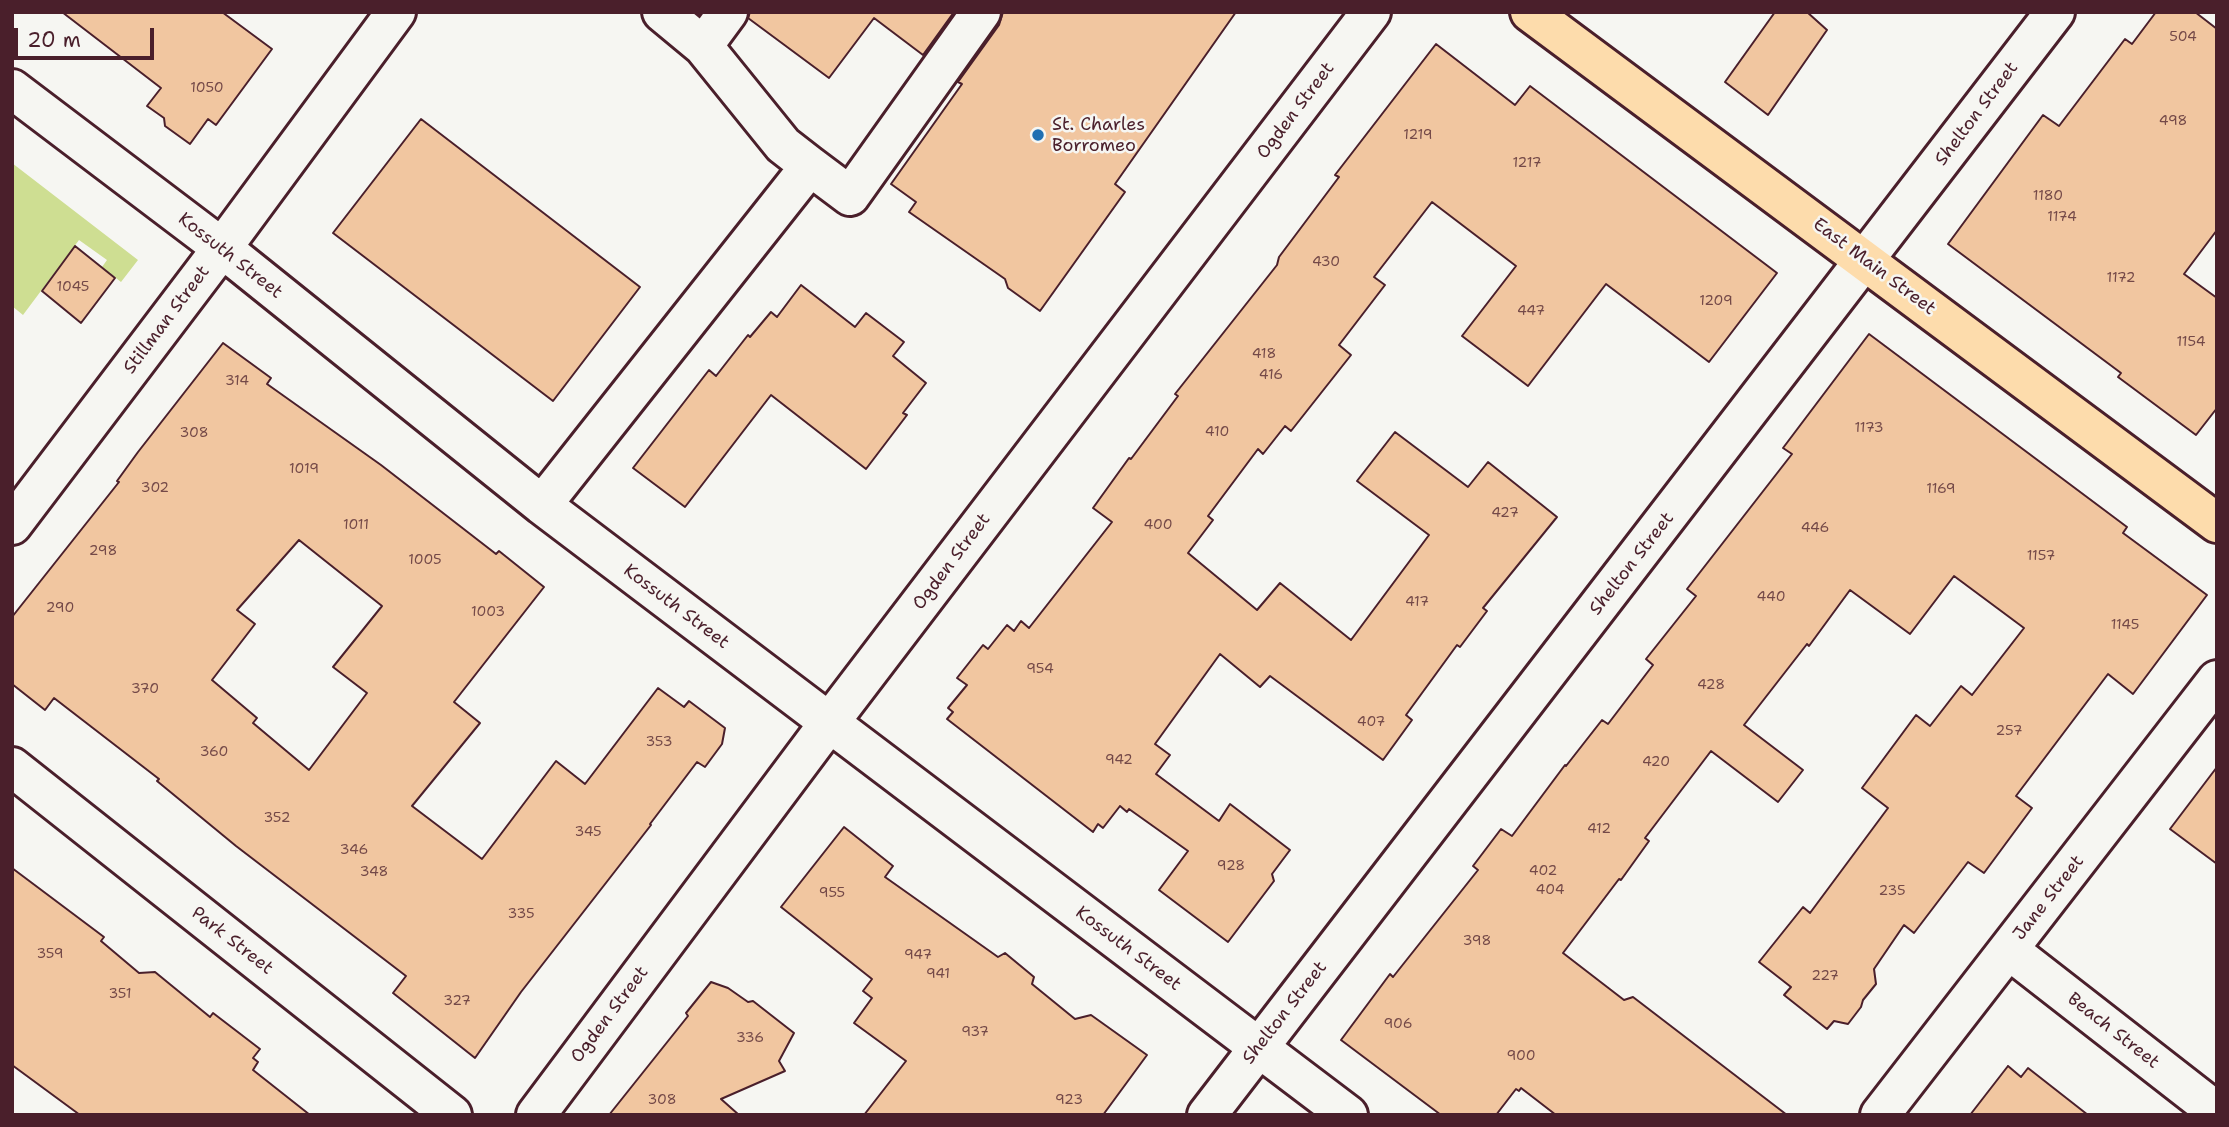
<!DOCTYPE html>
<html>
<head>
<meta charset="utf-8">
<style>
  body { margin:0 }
  #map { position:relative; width:2229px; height:1127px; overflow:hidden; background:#f6f6f2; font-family:"Shantell Sans",sans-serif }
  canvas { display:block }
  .frame { position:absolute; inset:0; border:14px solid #4a1f2b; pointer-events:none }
  .scale { position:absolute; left:14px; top:28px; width:140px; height:32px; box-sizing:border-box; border:4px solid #4a1f2b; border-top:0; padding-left:9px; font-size:21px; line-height:24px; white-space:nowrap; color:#4a1f2b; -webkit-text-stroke:5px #f6f6f2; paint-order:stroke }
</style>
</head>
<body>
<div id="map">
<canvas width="2229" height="1127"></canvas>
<div class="frame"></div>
<div class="scale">20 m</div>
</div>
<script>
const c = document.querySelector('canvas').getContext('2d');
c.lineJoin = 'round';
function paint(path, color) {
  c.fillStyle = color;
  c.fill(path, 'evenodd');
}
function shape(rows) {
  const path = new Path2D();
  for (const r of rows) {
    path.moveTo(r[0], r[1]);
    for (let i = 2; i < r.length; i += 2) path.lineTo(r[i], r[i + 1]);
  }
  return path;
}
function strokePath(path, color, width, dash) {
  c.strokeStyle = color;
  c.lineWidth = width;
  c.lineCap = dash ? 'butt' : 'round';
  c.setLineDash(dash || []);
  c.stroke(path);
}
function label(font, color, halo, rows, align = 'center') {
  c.font = font + ' "Shantell Sans",sans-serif';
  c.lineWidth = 5;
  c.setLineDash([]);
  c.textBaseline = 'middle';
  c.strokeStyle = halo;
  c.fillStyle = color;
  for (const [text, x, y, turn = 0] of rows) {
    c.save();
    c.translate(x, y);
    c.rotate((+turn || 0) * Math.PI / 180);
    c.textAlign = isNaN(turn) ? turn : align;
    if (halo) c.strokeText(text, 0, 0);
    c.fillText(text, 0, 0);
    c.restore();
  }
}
paint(shape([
  [12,163,138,260,121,282,102,267,107,260,79,240,23,315,12,306]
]), '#cede92');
const building = shape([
  [62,12,222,12,272,49,216,125,208,119,190,144,165,126,164,118,147,106,161,88,62,12],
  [750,12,954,12,923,55,874,18,829,78,748,18,750,12],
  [1003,12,1236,12,1115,184,1125,192,1040,311,1008,288,1005,279,909,212,916,202,891,184,962,84,958,82,999,25,1003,12],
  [1775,12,1807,12,1827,30,1768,115,1725,82,1775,12],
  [2156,12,2195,12,2217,29,2217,230,2184,274,2217,298,2217,408,2196,435,2118,377,2121,373,1948,244,2043,115,2059,126,2125,39,2132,44,2156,12],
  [1436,44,1515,105,1530,86,1777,273,1709,362,1606,284,1528,386,1462,336,1516,266,1432,202,1374,277,1385,285,1339,345,1351,355,1291,431,1285,426,1263,454,1258,449,1208,516,1213,520,1188,553,1257,610,1280,583,1351,640,1429,535,1357,481,1395,432,1468,487,1488,462,1557,517,1483,608,1487,611,1460,647,1457,645,1406,715,1412,720,1383,760,1270,676,1260,687,1220,654,1155,744,1170,755,1156,774,1219,821,1230,804,1290,850,1272,874,1274,881,1228,942,1159,890,1188,851,1129,809,1127,812,1120,806,1103,828,1098,824,1093,832,947,719,953,712,948,708,967,685,957,678,983,645,988,649,1007,625,1014,631,1021,621,1029,628,1112,522,1093,508,1129,458,1131,459,1178,396,1175,394,1277,265,1279,257,1339,177,1335,175,1436,44],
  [421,119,640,287,553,401,333,233,421,119],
  [75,246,115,278,81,323,42,291,75,246],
  [801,285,855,327,866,313,904,342,893,356,926,383,903,413,907,415,866,469,771,395,685,507,633,468,709,370,716,376,748,335,750,337,771,312,777,317,801,285],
  [1869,334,2127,527,2123,533,2207,595,2133,694,2108,674,2016,796,2032,808,1984,873,1968,862,1914,933,1904,925,1874,969,1876,984,1863,1000,1861,1007,1848,1024,1834,1021,1827,1029,1784,995,1791,987,1759,962,1803,907,1810,913,1888,808,1862,788,1916,715,1930,726,1961,686,1972,695,2024,628,1954,576,1910,634,1850,590,1809,646,1807,644,1744,725,1803,770,1778,802,1711,751,1645,838,1649,841,1621,880,1619,879,1563,953,1624,1000,1633,997,1787,1115,1556,1115,1521,1088,1519,1091,1516,1089,1496,1115,1441,1115,1341,1040,1390,974,1393,977,1478,870,1473,866,1501,829,1512,836,1565,765,1566,766,1602,720,1608,724,1653,665,1646,659,1696,596,1687,589,1792,454,1783,448,1869,334],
  [223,343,271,378,267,384,381,465,496,554,499,551,544,587,454,702,480,723,412,806,482,859,556,761,585,784,658,688,684,707,689,701,725,728,722,744,705,767,697,762,650,824,651,825,521,992,475,1058,393,993,406,976,236,846,157,781,159,779,54,698,45,710,12,684,12,617,119,482,117,481,138,452,223,343],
  [299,540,382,606,333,667,367,693,309,770,253,723,257,718,212,680,255,624,237,610,299,540],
  [2217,767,2217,864,2170,829,2217,767],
  [844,827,893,866,885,877,998,957,1005,953,1034,977,1032,984,1075,1019,1091,1015,1147,1055,1103,1115,864,1115,906,1061,854,1023,872,998,863,991,872,979,781,907,844,827],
  [12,868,104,937,101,941,139,973,155,972,210,1017,213,1013,260,1049,253,1058,258,1062,253,1070,310,1115,80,1115,12,1065,12,868],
  [711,982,728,988,748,1002,753,1001,794,1033,779,1061,785,1071,721,1099,739,1115,609,1115,688,1016,686,1013,711,982],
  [2008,1066,2021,1077,2028,1068,2088,1115,1970,1115,2008,1066]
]);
paint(building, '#f1c6a0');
strokePath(building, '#4a1f2b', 2);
const minor = shape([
  [703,46,728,12],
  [12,89,222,248,542,505,1348,1115],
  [810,166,850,196,981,12],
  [542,505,810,166,783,145,703,46,662,12],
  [12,525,222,248,396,12],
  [12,767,452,1115],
  [2009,950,2217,1112],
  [536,1115,829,723,1371,12],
  [1207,1115,2055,12],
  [1880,1115,2217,680]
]);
const major = shape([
  [1530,12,2217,523]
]);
strokePath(minor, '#4a1f2b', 44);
strokePath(major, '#4a1f2b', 44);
strokePath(minor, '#f6f6f2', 38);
strokePath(major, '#fddcac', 38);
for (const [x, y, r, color] of [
  [1038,135,7,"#1f6fb2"]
]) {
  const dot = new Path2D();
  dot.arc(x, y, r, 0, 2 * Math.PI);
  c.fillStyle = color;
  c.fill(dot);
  strokePath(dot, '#f6f6f2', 2.5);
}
label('14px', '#744948', null, [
  ["504",2183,37],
  ["1050",207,88],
  ["498",2173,121],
  ["1219",1418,135],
  ["1217",1527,163],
  ["1180",2048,196],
  ["1174",2062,217],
  ["430",1326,262],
  ["1172",2121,278],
  ["1045",73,287],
  ["1209",1716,301],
  ["447",1531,311],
  ["1154",2191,342],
  ["418",1264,354],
  ["416",1271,375],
  ["314",237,381],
  ["1173",1869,428],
  ["410",1217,432],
  ["308",194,433],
  ["1019",304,469],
  ["302",155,488],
  ["1169",1941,489],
  ["427",1505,513],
  ["1011",356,525],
  ["400",1158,525],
  ["446",1815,528],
  ["298",103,551],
  ["1157",2041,556],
  ["1005",425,560],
  ["440",1771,597],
  ["417",1417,602],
  ["290",60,608],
  ["1003",488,612],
  ["1145",2125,625],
  ["954",1040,669],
  ["428",1711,685],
  ["370",145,689],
  ["407",1371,722],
  ["257",2009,731],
  ["353",659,742],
  ["360",214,752],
  ["942",1119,760],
  ["420",1656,762],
  ["352",277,818],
  ["412",1599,829],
  ["345",588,832],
  ["346",354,850],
  ["928",1231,866],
  ["402",1543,871],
  ["348",374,872],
  ["404",1550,890],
  ["235",1892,891],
  ["955",832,893],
  ["335",521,914],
  ["398",1477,941],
  ["359",50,954],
  ["947",918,955],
  ["941",938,974],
  ["227",1825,976],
  ["351",120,994],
  ["327",457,1001],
  ["906",1398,1024],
  ["937",975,1032],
  ["336",750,1038],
  ["900",1521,1056],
  ["308",662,1100],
  ["923",1069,1100]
]);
label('18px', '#4a1f2b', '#f6f6f2', [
  ["Ogden Street",1296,111,-53],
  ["Shelton Street",1977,114,-53],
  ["Kossuth Street",230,256,38],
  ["East Main Street",1874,267,37],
  ["Stillman Street",167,320,-53],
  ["Ogden Street",952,562,-53],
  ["Shelton Street",1632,564,-52],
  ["Kossuth Street",676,607,37],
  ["Jane Street",2049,898,-52],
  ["Park Street",232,941,38],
  ["Kossuth Street",1128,949,37],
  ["Shelton Street",1285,1013,-52],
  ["Ogden Street",610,1015,-53],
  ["Beach Street",2113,1031,38]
]);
label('18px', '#4a1f2b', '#f6f6f2', [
  ["St. Charles",1052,125],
  ["Borromeo",1052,146]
], 'left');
</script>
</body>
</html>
